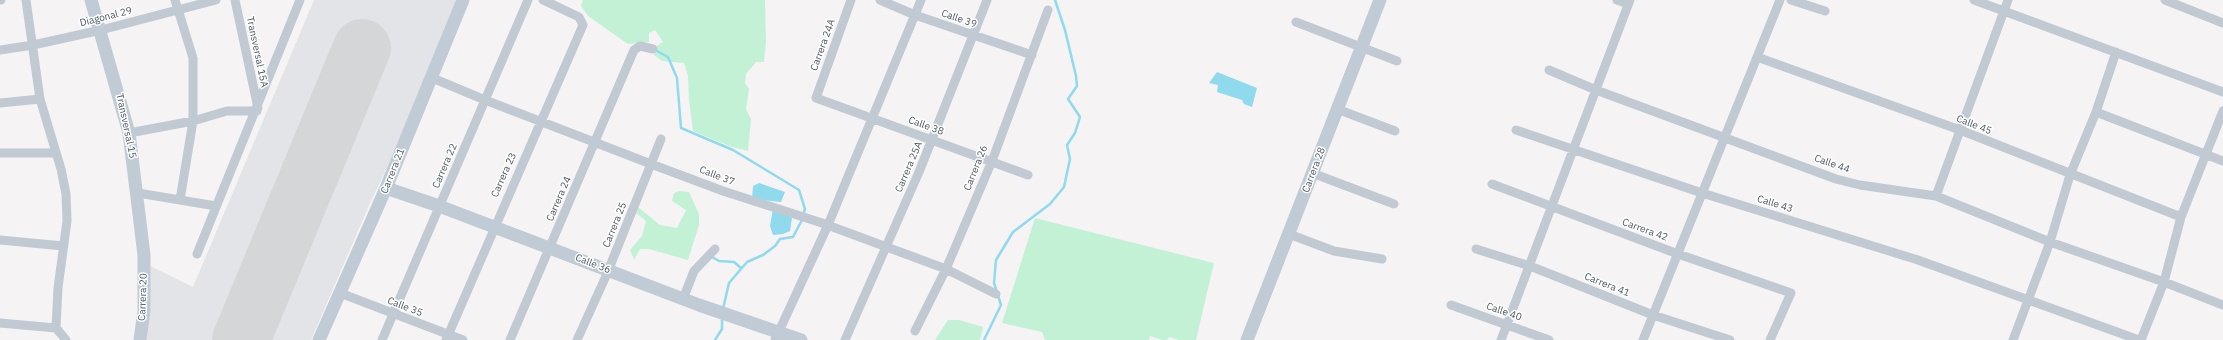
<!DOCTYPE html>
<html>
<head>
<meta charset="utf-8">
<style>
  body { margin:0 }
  canvas { display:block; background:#f5f3f3 }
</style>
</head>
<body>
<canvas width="2223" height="340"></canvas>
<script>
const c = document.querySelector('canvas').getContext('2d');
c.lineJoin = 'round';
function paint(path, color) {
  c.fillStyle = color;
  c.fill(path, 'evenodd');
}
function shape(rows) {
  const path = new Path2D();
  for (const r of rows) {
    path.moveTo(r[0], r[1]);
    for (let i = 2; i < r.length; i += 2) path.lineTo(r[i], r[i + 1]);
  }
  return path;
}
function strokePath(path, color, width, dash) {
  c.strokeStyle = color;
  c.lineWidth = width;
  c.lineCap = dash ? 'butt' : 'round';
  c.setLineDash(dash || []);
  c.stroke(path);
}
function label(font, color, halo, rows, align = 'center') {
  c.font = font + ' "IBM Plex Sans",sans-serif';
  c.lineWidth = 3;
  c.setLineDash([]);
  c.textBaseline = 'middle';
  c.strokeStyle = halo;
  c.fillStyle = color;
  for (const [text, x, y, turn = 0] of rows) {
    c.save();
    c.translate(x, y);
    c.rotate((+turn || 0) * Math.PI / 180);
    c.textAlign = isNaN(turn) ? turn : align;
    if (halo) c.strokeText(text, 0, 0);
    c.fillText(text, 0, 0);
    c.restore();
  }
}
paint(shape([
  [314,0,456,0,399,143,370,203,311,340,147,340,150,266,193,287]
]), '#e2e4e7');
paint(shape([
  [583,0,765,0,766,42,764,62,756,62,746,74,745,83,749,89,746,109,751,119,748,151,729,146,693,131,689,100,688,76,684,63,662,61,654,55,657,46,663,42,655,30,649,33,649,42,628,44,588,16,581,6],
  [679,191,689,192,699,214,699,225,688,260,649,249,640,249,634,260,630,250,642,236,646,221,636,213,638,207,660,225,677,228,686,210,672,201,674,193],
  [1035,218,1214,263,1196,340,1179,340,1169,337,1167,340,1162,340,1150,336,1149,340,1045,340,1042,332,1002,323],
  [948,320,959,320,983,327,980,340,935,340]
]), '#c3f1d5');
paint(shape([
  [1217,72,1257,88,1252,107,1244,104,1242,100,1217,92,1218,85,1209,83],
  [759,183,785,192,781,202,752,199,753,186],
  [773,209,792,218,790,231,783,234,773,235,770,226]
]), '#90daee');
strokePath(shape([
  [655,50,668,57,677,78,681,128,733,150,799,190,805,209,803,215],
  [712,257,719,261,734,262,741,268],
  [723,309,729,283,747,262,763,255,775,246,780,239,793,237,802,220],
  [715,340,722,329,722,318],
  [984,340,1001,305,994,283,996,260,1013,232,1050,204,1064,187,1070,159,1067,145,1075,133,1080,117,1068,99,1077,86,1076,76,1065,30,1055,0]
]), '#90daee', 2.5);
strokePath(shape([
  [241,340,362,48]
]), '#d5d6d8', 58);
strokePath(shape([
  [0,0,1,0],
  [26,0,40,99,61,169,66,194,67,221,58,288,56,328],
  [175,0,193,58,193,121,180,200],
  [235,0,258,108],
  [851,0,816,98,1028,175],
  [880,0,915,15,1032,55],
  [1617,0,1628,4],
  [1791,0,1825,11],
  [1974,0,2223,92],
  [2165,0,2223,23],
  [1296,22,1397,61],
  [0,50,33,45,101,30,216,0],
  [1757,57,1960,130,2181,217],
  [1549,70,1596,90,1836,179,1860,185,1936,196,2050,242,2164,282,2223,305],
  [430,77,485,100,651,164,723,191,822,223,946,269,996,294],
  [0,103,40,99],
  [1337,109,1395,131],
  [2096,112,2223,161],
  [1516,130,1702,193,1918,260,2139,340],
  [129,133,193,121,227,111,257,111],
  [0,153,56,153],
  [1312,173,1394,204],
  [1492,184,1678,254,1791,293,1770,340],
  [138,193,216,206],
  [1936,196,2008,0],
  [1289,234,1334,251,1382,259],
  [0,240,63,246],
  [1476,249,1530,266,1653,315,1730,340],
  [197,254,300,0],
  [340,293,463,340],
  [683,299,694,271,715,249],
  [1451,305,1549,340],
  [0,323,56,328,66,340],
  [915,331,946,269,992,161,1048,10],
  [382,340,528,0],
  [446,340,583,25,579,17,543,0],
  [510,340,634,50,640,46,653,49],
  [577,340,606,276,661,139],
  [775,340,828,225,921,0],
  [845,340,919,172,987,0],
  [1501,340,1630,0],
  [1643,340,1780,0],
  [2013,340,2050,242,2070,175,2096,112,2116,52],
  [2141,340,2164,282,2181,217,2223,111]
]), '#c1cad2', 9);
strokePath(shape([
  [91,0,129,133,144,255,144,311,140,340],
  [386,188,439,206,699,305,801,340],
  [319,340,386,188,463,0],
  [1247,340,1380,0]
]), '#c1cbd6', 13);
label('10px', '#4a5661', '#fff', [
  ["Diagonal 29",106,17,-14],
  ["Calle 39",959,19,19],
  ["Carrera 24A",823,45,-70],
  ["Transversal 15A",257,52,78],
  ["Calle 45",1974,125,21],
  ["Transversal 15",126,126,78],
  ["Calle 38",926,126,20],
  ["Calle 44",1832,164,19],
  ["Carrera 22",445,166,-67],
  ["Carrera 25A",909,167,-67],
  ["Carrera 26",976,168,-68],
  ["Carrera 28",1314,170,-69],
  ["Carrera 21",393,171,-68],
  ["Carrera 23",504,175,-66],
  ["Calle 37",717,176,21],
  ["Carrera 24",559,199,-67],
  ["Calle 43",1775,204,17],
  ["Carrera 25",615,225,-68],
  ["Carrera 42",1645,230,20],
  ["Calle 36",593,264,21],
  ["Carrera 41",1607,285,22],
  ["Carrera 20",143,297,-88],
  ["Calle 35",405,307,21],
  ["Calle 40",1504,312,19]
]);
</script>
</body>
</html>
